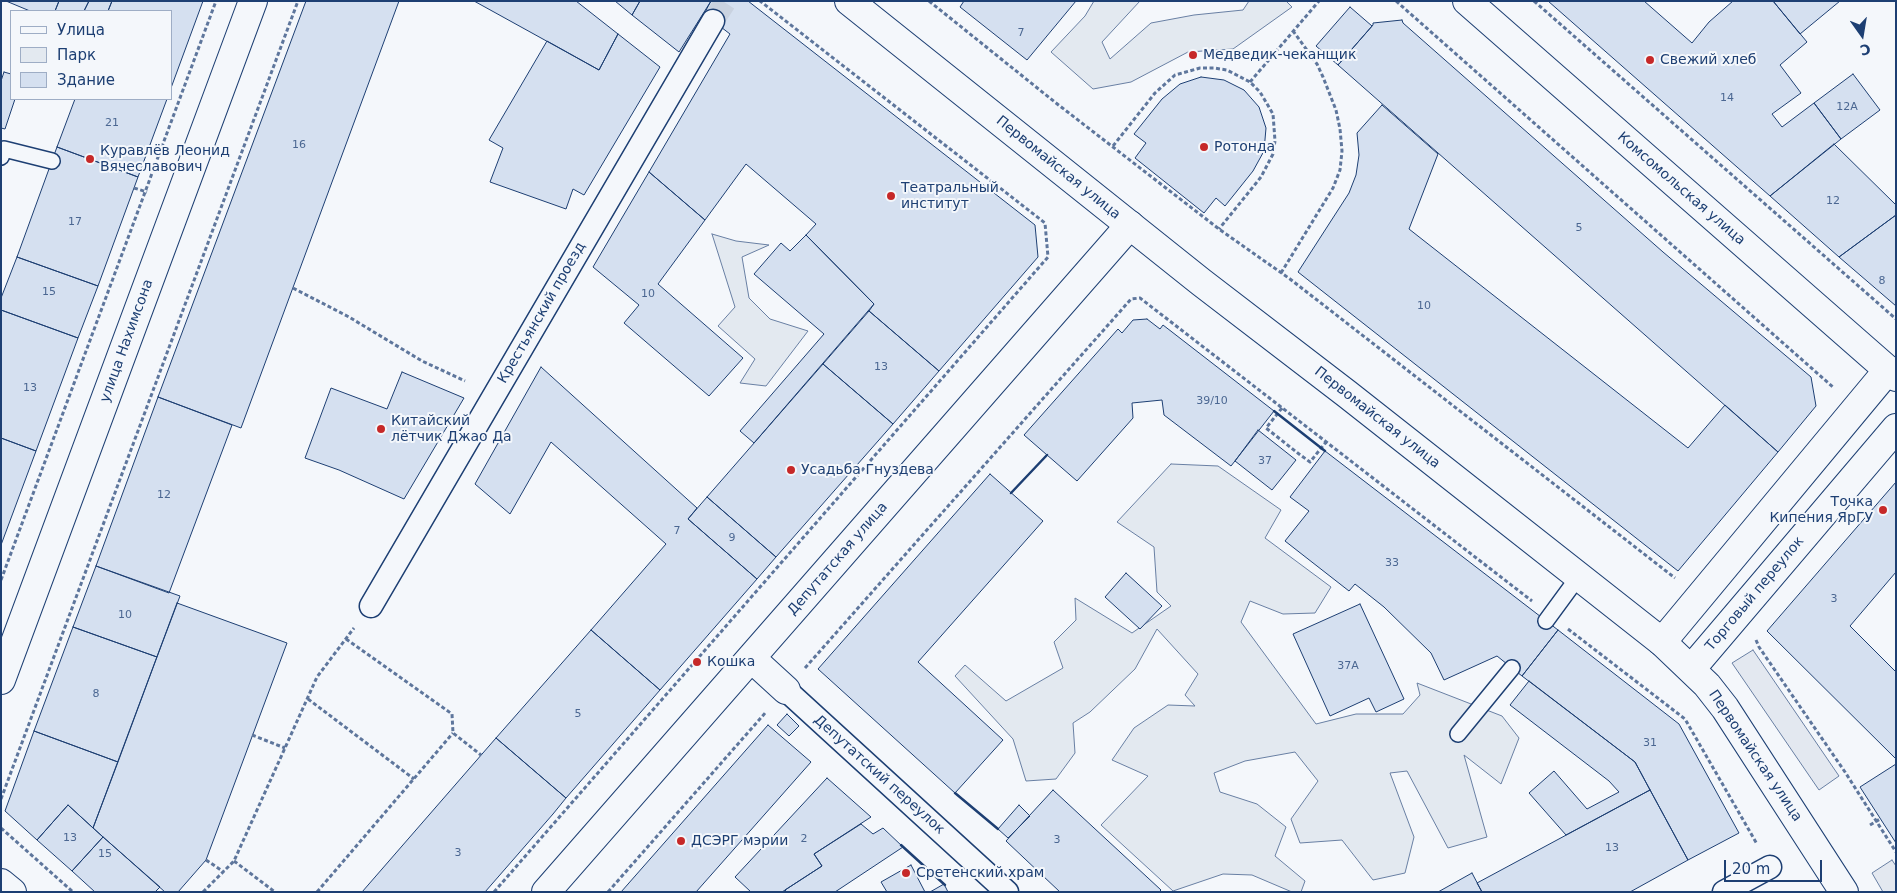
<!DOCTYPE html>
<html>
<head>
<meta charset="utf-8">
<style>
  body { margin:0 }
  #map { position:relative; width:1897px; height:893px; overflow:hidden; background:#f4f7fb; font-family:"DejaVu Sans",sans-serif }
  canvas { display:block }
  .frame { position:absolute; inset:0; border:2px solid #1d3f73; pointer-events:none }
  .legend { position:absolute; left:10px; top:10px; width:162px; height:90px; box-sizing:border-box; background:#f4f7fb; border:1px solid #9eadc5; margin:0; padding:6px 9px; list-style:none; font-size:15px; color:#1d3f73 }
  .legend li { display:flex; align-items:center; gap:10px; height:25px }
  .legend b { width:25px; border:1px solid #9eadc5 }
  .north { position:absolute; left:1837px; top:10px; width:50px; height:50px; -webkit-text-stroke:4px #f4f7fb; paint-order:stroke; rotate:167deg; font-size:14px; font-weight:700; line-height:20px; text-align:center; color:#1d3f73 }
  .north::after { content:''; display:block; margin:auto; width:18px; height:22px; background:#1d3f73; clip-path:polygon(50% 0,100% 100%,50% 72%,0 100%) }
  .scale { position:absolute; left:1724px; top:860px; width:98px; height:22px; box-sizing:border-box; border:2px solid #1d3f73; border-top:0; padding-left:6px; font-size:15px; line-height:18px; white-space:nowrap; color:#1d3f73; -webkit-text-stroke:4px #f4f7fb; paint-order:stroke }
</style>
</head>
<body>
<div id="map">
<canvas width="1897" height="893"></canvas>
<div class="frame"></div>
<ul class="legend">
<li><b style="height:6px;background:#f4f7fb"></b>Улица</li>
<li><b style="height:14px;background:#e3e9f0"></b>Парк</li>
<li><b style="height:14px;background:#d5e0f0"></b>Здание</li>
</ul>
<div class="north">С</div>
<div class="scale">20 m</div>
</div>
<script>
const c = document.querySelector('canvas').getContext('2d');
c.lineJoin = 'round';
function paint(path, color) {
  c.fillStyle = color;
  c.fill(path, 'evenodd');
}
function shape(rows) {
  const path = new Path2D();
  for (const r of rows) {
    path.moveTo(r[0], r[1]);
    for (let i = 2; i < r.length; i += 2) path.lineTo(r[i], r[i + 1]);
  }
  return path;
}
function strokePath(path, color, width, dash) {
  c.strokeStyle = color;
  c.lineWidth = width;
  c.lineCap = dash ? 'butt' : 'round';
  c.setLineDash(dash || []);
  c.stroke(path);
}
function label(font, color, halo, rows, align = 'center') {
  c.font = font + ' "DejaVu Sans",sans-serif';
  c.lineWidth = 4;
  c.setLineDash([]);
  c.textBaseline = 'middle';
  c.strokeStyle = halo;
  c.fillStyle = color;
  for (const [text, x, y, turn = 0] of rows) {
    c.save();
    c.translate(x, y);
    c.rotate((+turn || 0) * Math.PI / 180);
    c.textAlign = isNaN(turn) ? turn : align;
    if (halo) c.strokeText(text, 0, 0);
    c.fillText(text, 0, 0);
    c.restore();
  }
}
const green = shape([
  [1094,1,1140,1,1102,42,1110,59,1151,23,1194,15,1243,10,1249,1,1286,1,1292,7,1233,49,1188,52,1131,82,1093,89,1051,52,1085,16,1094,1],
  [712,234,736,241,769,245,742,257,749,298,770,319,808,331,766,386,740,383,755,359,718,326,735,307,712,234],
  [1171,464,1218,466,1281,510,1265,538,1331,587,1315,613,1283,614,1250,601,1241,622,1316,724,1356,714,1403,714,1420,695,1417,683,1502,716,1519,738,1501,784,1464,755,1487,837,1448,848,1407,771,1390,773,1414,837,1405,873,1373,880,1342,840,1300,843,1291,819,1318,781,1295,752,1245,761,1214,773,1220,792,1257,804,1286,827,1275,856,1305,881,1301,892,1292,892,1252,875,1223,874,1173,891,1101,825,1148,776,1112,760,1134,728,1168,705,1195,706,1185,695,1198,674,1157,629,1135,669,1090,712,1073,723,1075,753,1056,779,1026,781,1013,739,955,676,965,665,1006,701,1063,668,1054,642,1076,620,1075,598,1132,633,1171,606,1157,592,1154,547,1117,522,1171,464]
]);
paint(green, '#e3e9f0');
strokePath(green, '#687fa3', 1);
const parking = shape([
  [1753,650,1839,776,1819,790,1732,663,1753,650],
  [1892,860,1896,866,1896,892,1883,892,1872,873,1892,860]
]);
paint(parking, '#e3e8f0');
strokePath(parking, '#687fa3', 1);
const building = shape([
  [6,1,59,1,55,11,30,11,6,1],
  [59,1,89,1,84,11,55,11,59,1],
  [89,1,112,1,108,11,84,11,89,1],
  [112,1,203,1,171,88,171,11,108,11,112,1],
  [306,1,399,1,241,428,158,397,306,1],
  [474,1,576,1,618,34,599,70,474,1],
  [615,1,640,1,632,15,615,1],
  [640,1,711,1,679,52,632,15,640,1],
  [711,1,748,1,1035,225,1038,257,939,371,869,311,874,304,806,235,816,224,746,164,705,220,649,172,730,34,704,14,711,1],
  [964,1,1076,1,1027,60,960,7,964,1],
  [1548,1,1644,1,1692,43,1709,22,1733,1,1773,1,1807,42,1780,65,1801,93,1772,114,1782,127,1814,103,1841,139,1770,196,1548,1],
  [1773,1,1840,1,1800,34,1773,1],
  [1350,7,1372,26,1338,65,1316,46,1350,7],
  [1402,20,1403,23,1663,252,1811,377,1816,406,1778,452,1338,65,1373,25,1373,23,1402,20],
  [618,34,660,67,584,195,573,189,566,209,490,182,503,148,489,140,547,41,599,70,618,34],
  [4,72,11,74,11,99,15,99,5,129,1,128,1,81,4,72],
  [1853,74,1880,110,1841,139,1814,103,1853,74],
  [1201,77,1224,80,1244,90,1259,107,1266,128,1264,151,1253,171,1225,206,1216,198,1204,213,1135,158,1146,143,1134,134,1162,99,1180,84,1201,77],
  [75,99,167,99,138,177,57,147,75,99],
  [1382,105,1438,154,1409,229,1688,448,1725,405,1778,452,1678,571,1298,272,1349,193,1356,175,1359,155,1357,133,1382,105],
  [1834,144,1896,205,1896,215,1839,257,1770,196,1834,144],
  [57,147,138,177,98,286,17,257,57,147],
  [649,172,705,220,658,284,743,358,709,396,624,323,639,305,593,267,649,172],
  [1896,215,1896,306,1839,257,1896,215],
  [806,235,874,304,754,443,740,431,824,334,754,274,781,243,790,251,806,235],
  [17,257,98,286,78,338,1,310,1,298,17,257],
  [1,310,78,338,36,451,1,438,1,310],
  [869,311,939,371,893,424,823,364,869,311],
  [1147,319,1160,329,1163,325,1274,411,1231,466,1164,415,1162,400,1132,403,1133,418,1077,481,1024,435,1118,329,1122,333,1133,320,1147,319],
  [823,364,893,424,776,557,707,497,823,364],
  [541,367,697,508,688,519,757,579,660,690,591,630,666,544,551,442,510,514,475,484,541,367],
  [402,372,464,398,404,499,339,470,305,458,331,388,387,409,402,372],
  [158,397,232,425,169,593,96,566,158,397],
  [1258,430,1296,460,1272,490,1235,461,1258,430],
  [1,438,36,451,1,545,1,438],
  [1325,451,1558,630,1522,676,1497,656,1444,680,1431,653,1384,607,1355,584,1349,591,1285,541,1309,511,1290,497,1325,451],
  [990,474,1043,521,918,662,1003,740,955,793,818,669,990,474],
  [1896,482,1896,572,1850,626,1896,672,1896,759,1767,631,1896,482],
  [707,497,776,557,757,579,688,519,707,497],
  [96,566,180,596,157,657,73,627,96,566],
  [1126,573,1162,606,1140,629,1105,597,1126,573],
  [177,603,287,643,206,860,178,892,165,892,93,828,177,603],
  [1360,604,1404,699,1376,712,1369,698,1330,716,1293,634,1360,604],
  [73,627,157,657,118,762,34,731,73,627],
  [591,630,660,690,566,798,496,738,591,630],
  [1558,630,1679,724,1739,833,1688,860,1635,762,1522,676,1558,630],
  [1529,681,1635,762,1650,790,1566,835,1529,793,1554,771,1587,809,1619,792,1609,781,1510,705,1529,681],
  [787,714,799,726,789,736,777,725,787,714],
  [768,725,811,762,696,892,621,892,768,725],
  [34,731,118,762,93,828,68,805,37,840,5,811,34,731],
  [496,738,566,798,553,814,485,892,362,892,496,738],
  [1896,764,1896,843,1860,787,1896,764],
  [827,778,871,817,814,854,822,866,782,892,751,892,735,877,827,778],
  [1053,790,1161,890,1159,892,1060,892,1006,841,1053,790],
  [1650,790,1688,860,1630,892,1482,892,1477,883,1650,790],
  [68,805,103,837,72,871,37,840,68,805],
  [1019,805,1030,816,1008,838,998,829,1019,805],
  [861,824,873,834,883,828,903,847,835,892,787,892,785,890,822,866,814,854,861,824],
  [103,837,160,887,155,892,95,892,72,871,103,837],
  [911,865,925,892,887,892,881,882,911,865],
  [1472,873,1482,892,1438,892,1472,873],
  [944,884,948,892,930,892,944,884]
]);
paint(building, '#d5e0f0');
strokePath(building, '#1d3f73', 1);
strokePath(shape([
  [713,21,726,1]
]), '#c9d2e0', 22, [22, 11]);
const service = shape([
  [1,157,4,149,52,161],
  [1546,621,1579,576],
  [1458,734,1512,668]
]);
const pedestrian = shape([
  [371,606,713,21],
  [786,690,1007,892],
  [1724,892,1770,867]
]);
const minor = shape([
  [1662,642,1888,370],
  [751,658,786,690],
  [1,680,253,1],
  [1,883,12,892],
  [546,892,1130,225]
]);
const tertiary = shape([
  [1692,668,1896,428]
]);
const primary = shape([
  [849,1,1201,282,1347,394,1662,642,1707,685,1725,708,1844,892],
  [1467,1,1896,377]
]);
strokePath(service, '#1d3f73', 18);
strokePath(pedestrian, '#1d3f73', 25);
strokePath(minor, '#1d3f73', 30);
strokePath(tertiary, '#1d3f73', 30);
strokePath(primary, '#1d3f73', 30);
strokePath(shape([
  [929,1,1056,103,1219,229,1290,279,1675,578],
  [1396,1,1834,388],
  [1534,1,1896,319],
  [1250,82,1319,1],
  [1113,146,1155,93,1175,75,1200,68,1214,68,1227,70,1250,82,1260,92,1273,114,1275,141,1273,154,1261,177,1219,229],
  [134,188,147,192],
  [1281,273,1333,188,1340,170,1342,151,1340,129,1336,110,1323,77,1317,64,1293,31],
  [293,288,349,317,422,361,465,381],
  [1282,408,1266,428,1299,454,1310,462,1326,442],
  [1,580,216,1],
  [1568,629,1685,719,1757,844],
  [346,639,452,714,453,733,481,755],
  [1756,640,1759,647,1845,772,1896,852],
  [805,668,1131,299,1140,298,1532,601],
  [308,699,414,779],
  [252,735,285,748],
  [1,799,298,1],
  [1870,825,1880,819],
  [1,828,73,892],
  [206,860,224,872],
  [234,861,275,892],
  [203,892,234,861,317,677,354,628],
  [317,892,453,733],
  [494,892,1048,257,1045,223,760,1],
  [608,892,766,712]
]), '#5e769c', 3, [4, 2.5]);
strokePath(service, '#f4f7fb', 15);
strokePath(pedestrian, '#f4f7fb', 22);
strokePath(minor, '#f4f7fb', 28);
strokePath(tertiary, '#f4f7fb', 28);
strokePath(primary, '#f4f7fb', 28);
strokePath(shape([
  [1274,411,1325,451],
  [1011,493,1047,455],
  [955,793,998,829],
  [901,845,945,885]
]), '#1d3f73', 2.5);
for (const [x, y, r, color] of [
  [1193,55,5,"#c62828"],
  [1650,60,5,"#c62828"],
  [1204,147,5,"#c62828"],
  [90,159,5,"#c62828"],
  [891,196,5,"#c62828"],
  [381,429,5,"#c62828"],
  [791,470,5,"#c62828"],
  [1883,510,5,"#c62828"],
  [697,662,5,"#c62828"],
  [681,841,5,"#c62828"],
  [906,873,5,"#c62828"]
]) {
  const dot = new Path2D();
  dot.arc(x, y, r, 0, 2 * Math.PI);
  c.fillStyle = color;
  c.fill(dot);
  strokePath(dot, '#f4f7fb', 2);
}
label('11px', '#4b6792', null, [
  ["7",1021,33],
  ["14",1727,98],
  ["12А",1847,107],
  ["21",112,123],
  ["16",299,145],
  ["12",1833,201],
  ["17",75,222],
  ["5",1579,228],
  ["8",1882,281],
  ["15",49,292],
  ["10",648,294],
  ["10",1424,306],
  ["13",881,367],
  ["13",30,388],
  ["39/10",1212,401],
  ["37",1265,461],
  ["12",164,495],
  ["7",677,531],
  ["9",732,538],
  ["33",1392,563],
  ["3",1834,599],
  ["10",125,615],
  ["37А",1348,666],
  ["8",96,694],
  ["5",578,714],
  ["31",1650,743],
  ["13",70,838],
  ["2",804,839],
  ["3",1057,840],
  ["13",1612,848],
  ["3",458,853],
  ["15",105,854]
]);
label('14px', '#1d3f73', '#f4f7fb', [
  ["Медведик-чеканщик",1203,55],
  ["Свежий хлеб",1660,60],
  ["Ротонда",1214,147],
  ["Куравлёв Леонид",100,151],
  ["Вячеславович",100,167],
  ["Театральный",901,188],
  ["институт",901,204],
  ["Китайский",391,421],
  ["лётчик Джао Да",391,437],
  ["Усадьба Гнуздева",801,470],
  ["Точка",1873,502,"right"],
  ["Кипения ЯрГУ",1873,518,"right"],
  ["Кошка",707,662],
  ["ДСЭРГ мэрии",691,841],
  ["Сретенский храм",916,873]
], 'left');
label('14px', '#1d3f73', '#f4f7fb', [
  ["Первомайская улица",1058,168,39],
  ["Комсомольская улица",1681,189,41],
  ["Крестьянский проезд",542,313,-60],
  ["улица Нахимсона",127,341,-70],
  ["Первомайская улица",1377,418,38],
  ["Депутатская улица",838,559,-49],
  ["Торговый переулок",1755,594,-50],
  ["Первомайская улица",1755,756,56],
  ["Депутатский переулок",879,775,42]
]);
</script>
</body>
</html>
